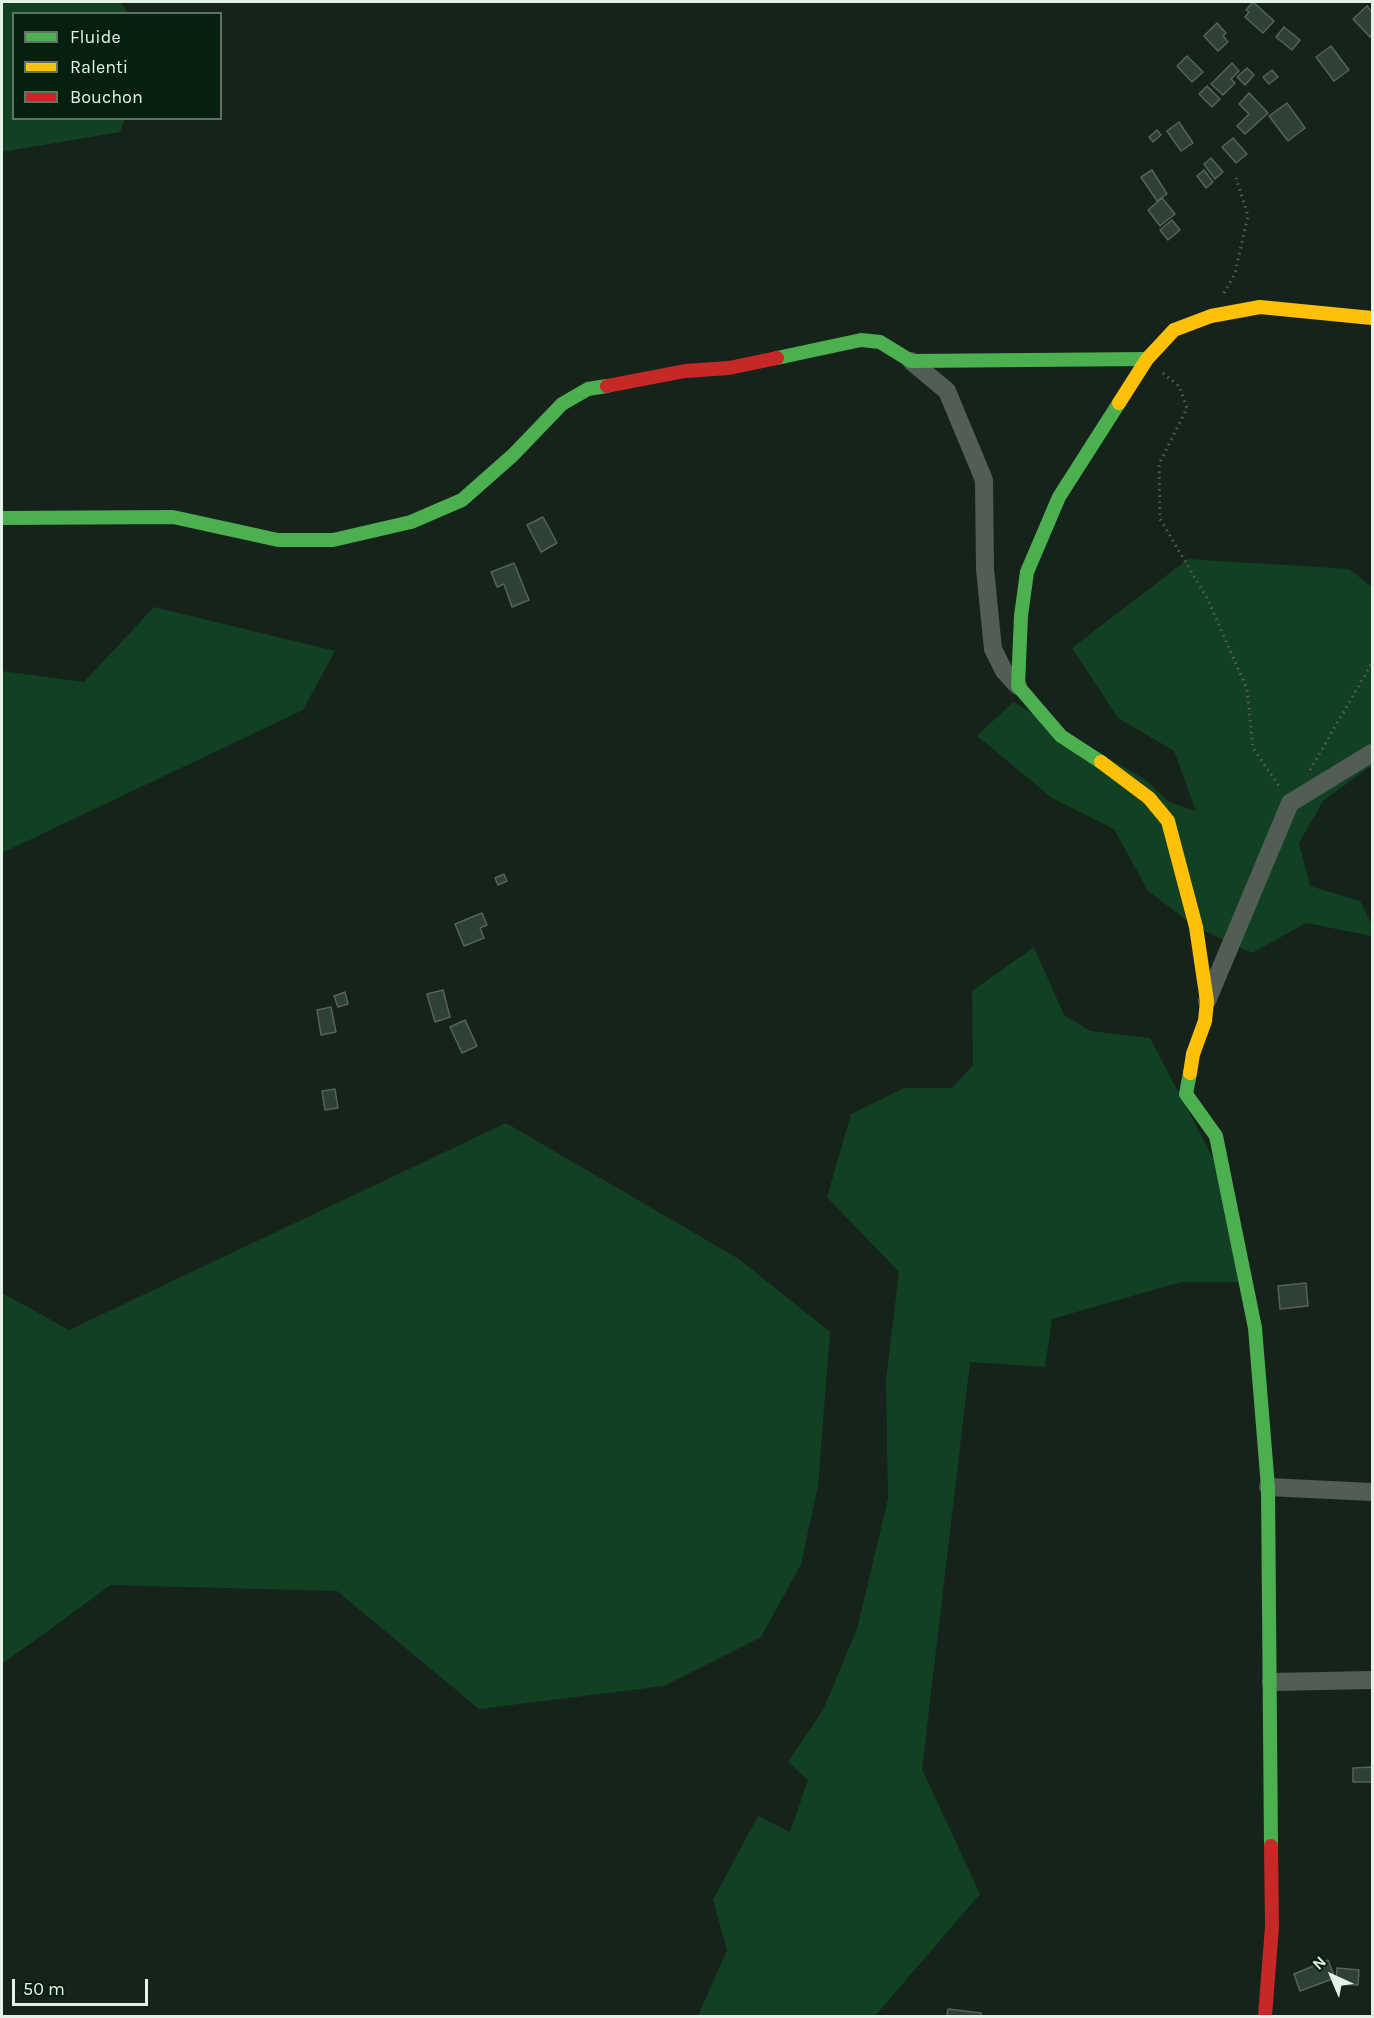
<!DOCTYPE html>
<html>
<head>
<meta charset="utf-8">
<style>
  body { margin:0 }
  #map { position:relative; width:1374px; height:2018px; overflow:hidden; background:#16231a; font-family:Karla,sans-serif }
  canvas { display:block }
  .frame { position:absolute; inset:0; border:3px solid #e3f2e6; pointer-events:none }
  .legend { position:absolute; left:12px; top:12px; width:210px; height:108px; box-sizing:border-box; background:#061f0f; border:2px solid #5e7365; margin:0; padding:8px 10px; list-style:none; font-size:18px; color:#e3f2e6 }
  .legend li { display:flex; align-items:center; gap:12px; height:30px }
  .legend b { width:30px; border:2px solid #5e7365 }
  .north { position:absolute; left:1302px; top:1946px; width:60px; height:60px; -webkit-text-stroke:4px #061f0f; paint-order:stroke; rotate:316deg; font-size:16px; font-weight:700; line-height:24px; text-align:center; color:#e3f2e6 }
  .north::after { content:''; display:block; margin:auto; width:21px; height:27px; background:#e3f2e6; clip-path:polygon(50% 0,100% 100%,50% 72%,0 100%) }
  .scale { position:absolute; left:12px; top:1979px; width:136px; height:27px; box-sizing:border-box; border:3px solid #e3f2e6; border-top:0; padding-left:8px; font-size:18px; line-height:21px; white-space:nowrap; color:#e3f2e6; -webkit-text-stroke:4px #061f0f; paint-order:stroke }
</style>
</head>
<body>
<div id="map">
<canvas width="1374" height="2018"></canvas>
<div class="frame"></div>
<ul class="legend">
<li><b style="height:8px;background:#4caf50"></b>Fluide</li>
<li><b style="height:8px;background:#ffc107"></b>Ralenti</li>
<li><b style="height:8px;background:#c62828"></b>Bouchon</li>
</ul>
<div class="north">N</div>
<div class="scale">50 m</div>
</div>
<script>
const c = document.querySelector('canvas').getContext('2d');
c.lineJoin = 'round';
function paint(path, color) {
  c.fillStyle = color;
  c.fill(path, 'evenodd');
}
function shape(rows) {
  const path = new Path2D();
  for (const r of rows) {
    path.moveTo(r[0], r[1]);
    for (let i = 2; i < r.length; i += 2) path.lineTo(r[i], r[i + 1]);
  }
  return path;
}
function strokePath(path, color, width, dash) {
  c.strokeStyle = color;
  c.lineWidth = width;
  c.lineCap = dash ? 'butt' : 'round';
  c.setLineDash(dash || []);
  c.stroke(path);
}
paint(shape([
  [2,2,120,2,128,13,14,14,14,118,125,119,120,132,2,152],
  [1188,559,1349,569,1372,587,1372,768,1368,768,1323,801,1299,843,1310,886,1360,901,1372,925,1372,936,1306,923,1252,953,1196,927,1148,891,1114,829,1052,798,977,736,1013,702,1146,780,1169,802,1196,811,1174,751,1118,718,1072,648],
  [154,607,335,651,303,710,2,853,2,671,84,682],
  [1034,947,1064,1015,1090,1031,1150,1038,1224,1179,1245,1282,1181,1282,1052,1319,1045,1367,970,1362,922,1769,980,1894,875,2016,698,2016,727,1950,713,1900,758,1816,790,1832,808,1780,788,1762,823,1710,857,1629,888,1499,886,1379,899,1272,827,1197,851,1114,904,1088,952,1088,973,1065,972,991],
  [506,1123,739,1259,830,1332,818,1486,801,1564,761,1637,664,1686,479,1709,337,1591,111,1585,2,1664,2,1293,69,1330]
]), '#114023');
const building = shape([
  [1253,2,1274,21,1263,33,1245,17,1249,12,1246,10,1253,2],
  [1367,6,1372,12,1372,34,1370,37,1353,19,1367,6],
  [1217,23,1226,33,1223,36,1228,42,1218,51,1204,36,1217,23],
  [1284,27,1300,40,1292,50,1276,37,1284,27],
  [1331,46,1349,70,1334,81,1316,57,1331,46],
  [1187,56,1203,72,1192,82,1177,66,1187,56],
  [1232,63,1239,71,1231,79,1235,83,1223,95,1211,84,1232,63],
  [1247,68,1254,75,1245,85,1237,77,1247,68],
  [1272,70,1278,77,1269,84,1263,77,1272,70],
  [1207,86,1220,99,1212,107,1199,94,1207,86],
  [1249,93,1268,113,1245,134,1237,126,1249,114,1239,104,1249,93],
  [1287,103,1305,128,1288,141,1269,116,1287,103],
  [1179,122,1193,143,1181,151,1167,131,1179,122],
  [1157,130,1161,135,1153,142,1149,137,1157,130],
  [1233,138,1247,154,1236,163,1222,147,1233,138],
  [1211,158,1223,172,1215,179,1204,164,1211,158],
  [1152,170,1167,194,1157,201,1141,177,1152,170],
  [1204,170,1213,182,1206,188,1197,176,1204,170],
  [1162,198,1175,214,1160,226,1148,210,1162,198],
  [1172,220,1180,230,1168,240,1160,230,1172,220],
  [543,517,557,543,541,552,527,525,543,517],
  [514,563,529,600,512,607,504,584,497,587,491,572,514,563],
  [504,874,507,881,498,885,495,878,504,874],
  [482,913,487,925,480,928,484,938,464,946,455,924,482,913],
  [443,990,450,1017,435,1022,427,994,443,990],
  [345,992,348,1004,338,1007,334,996,345,992],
  [331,1007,336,1032,321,1035,317,1010,331,1007],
  [465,1020,477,1046,462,1053,450,1027,465,1020],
  [335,1089,338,1108,325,1110,322,1091,335,1089],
  [1306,1283,1308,1306,1280,1309,1278,1286,1306,1283],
  [1372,1767,1372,1782,1353,1782,1353,1768,1372,1767],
  [1328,1960,1335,1978,1300,1991,1294,1974,1328,1960],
  [1337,1968,1359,1970,1358,1985,1336,1984,1337,1968],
  [948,2009,981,2013,981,2016,947,2016,948,2009]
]);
paint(building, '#2e4135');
strokePath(building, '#56625a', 1.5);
strokePath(shape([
  [1224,293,1235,273,1248,216,1236,178],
  [1163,373,1179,386,1187,408,1159,464,1160,519,1208,600,1247,689,1253,748,1281,789],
  [1310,770,1372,663]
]), '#565f59', 3, [1.5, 4.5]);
strokePath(shape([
  [911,361,947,391,984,480,985,569,993,649,1004,671,1018,686],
  [1207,1001,1290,803,1372,753],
  [1268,1487,1372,1492],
  [1271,1682,1372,1680]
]), '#525d56', 18);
strokePath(shape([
  [777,358,861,340,880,342,911,361,1147,359],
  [2,518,173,517,278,540,333,540,411,522,462,500,513,455,562,404,588,389,607,386],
  [1101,762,1061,736,1018,686,1021,616,1027,572,1059,497,1119,403],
  [1190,1073,1186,1094,1216,1136,1255,1328,1268,1487,1271,1846]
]), '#4caf50', 14);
strokePath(shape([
  [1119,403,1147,359,1174,330,1211,316,1260,307,1372,318],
  [1101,762,1149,798,1168,821,1196,927,1207,1001,1205,1021,1193,1054,1190,1073]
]), '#ffc107', 14);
strokePath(shape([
  [607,386,685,371,729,368,777,358],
  [1265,2016,1272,1927,1271,1846]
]), '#c62828', 14);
</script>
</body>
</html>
